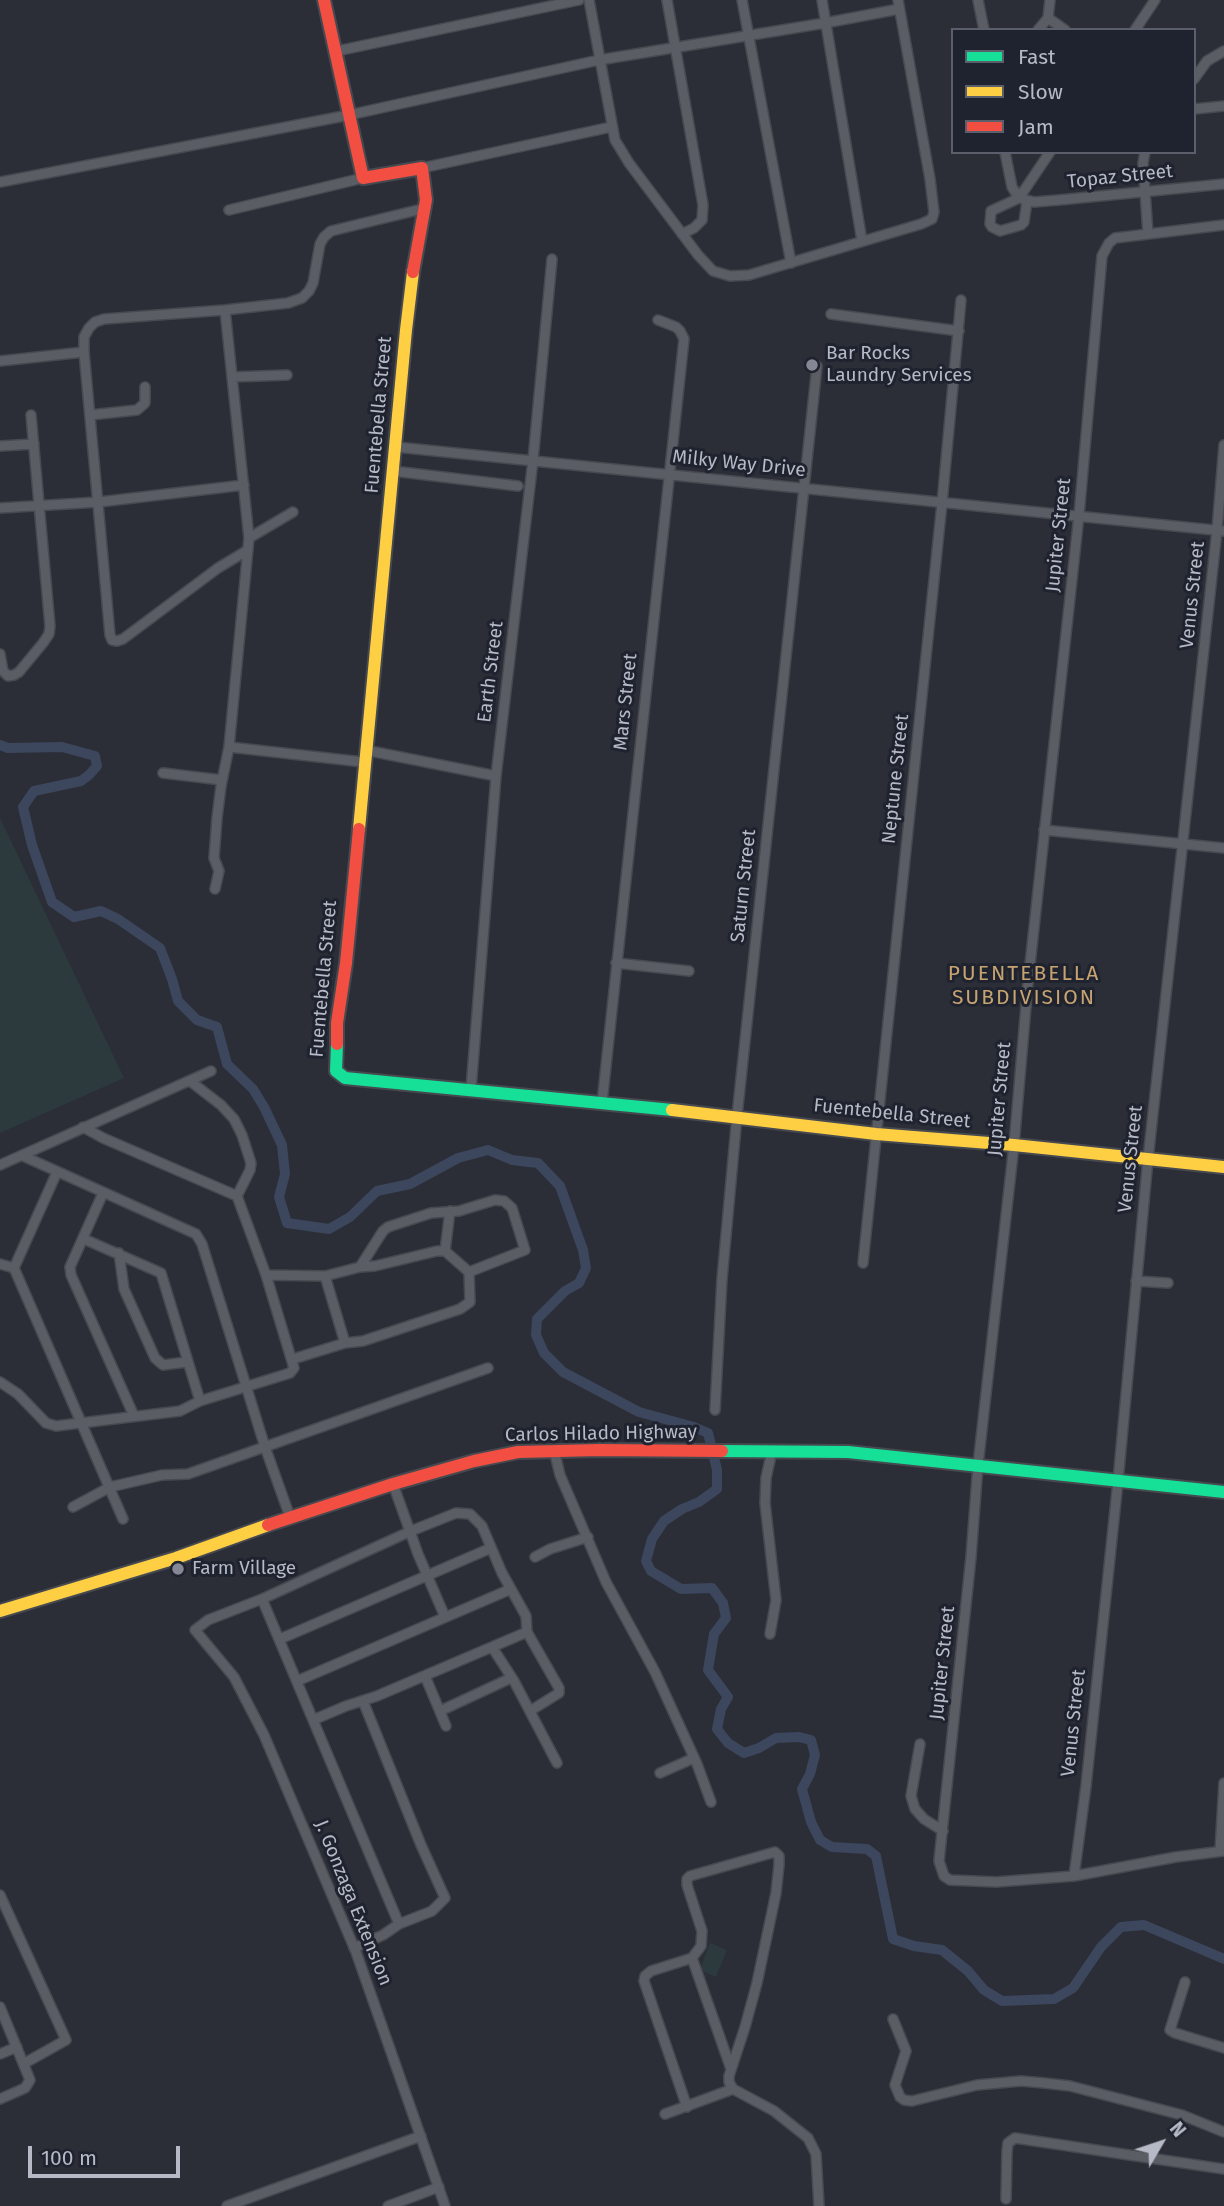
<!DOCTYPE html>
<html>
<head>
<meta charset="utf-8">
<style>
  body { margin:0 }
  #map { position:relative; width:1224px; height:2206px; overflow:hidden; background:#2b2e36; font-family:"Fira Sans",sans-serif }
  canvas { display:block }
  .legend { position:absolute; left:951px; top:28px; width:245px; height:126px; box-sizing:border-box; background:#1f232f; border:2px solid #5b5f6b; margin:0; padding:9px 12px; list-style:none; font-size:21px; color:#b6b9c6 }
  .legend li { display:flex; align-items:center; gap:14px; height:35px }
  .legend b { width:35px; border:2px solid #5b5f6b }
  .north { position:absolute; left:1126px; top:2108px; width:70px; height:70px; -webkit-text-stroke:5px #1f232f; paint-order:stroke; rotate:51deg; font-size:19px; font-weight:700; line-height:28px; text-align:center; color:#b6b9c6 }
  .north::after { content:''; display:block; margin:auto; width:24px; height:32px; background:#b6b9c6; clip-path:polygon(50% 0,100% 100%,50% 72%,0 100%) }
  .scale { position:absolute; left:28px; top:2146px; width:152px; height:32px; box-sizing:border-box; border:4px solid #b6b9c6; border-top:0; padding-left:9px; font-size:21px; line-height:24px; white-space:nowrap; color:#b6b9c6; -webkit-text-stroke:5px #1f232f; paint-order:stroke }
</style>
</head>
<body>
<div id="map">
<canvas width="1224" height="2206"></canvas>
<ul class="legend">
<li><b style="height:9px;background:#16e098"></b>Fast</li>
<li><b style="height:9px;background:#ffcf43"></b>Slow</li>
<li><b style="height:9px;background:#f24e42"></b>Jam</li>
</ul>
<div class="north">N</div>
<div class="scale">100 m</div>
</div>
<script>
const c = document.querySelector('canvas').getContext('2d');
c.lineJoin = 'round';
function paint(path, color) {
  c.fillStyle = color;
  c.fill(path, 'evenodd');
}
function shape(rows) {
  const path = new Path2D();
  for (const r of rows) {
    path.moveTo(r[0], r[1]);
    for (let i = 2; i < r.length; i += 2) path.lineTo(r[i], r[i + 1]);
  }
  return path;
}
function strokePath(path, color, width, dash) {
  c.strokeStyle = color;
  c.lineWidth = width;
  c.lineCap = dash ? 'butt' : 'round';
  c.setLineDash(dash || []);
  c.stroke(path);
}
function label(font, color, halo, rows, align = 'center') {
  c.font = font + ' "Fira Sans",sans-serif';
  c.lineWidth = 6;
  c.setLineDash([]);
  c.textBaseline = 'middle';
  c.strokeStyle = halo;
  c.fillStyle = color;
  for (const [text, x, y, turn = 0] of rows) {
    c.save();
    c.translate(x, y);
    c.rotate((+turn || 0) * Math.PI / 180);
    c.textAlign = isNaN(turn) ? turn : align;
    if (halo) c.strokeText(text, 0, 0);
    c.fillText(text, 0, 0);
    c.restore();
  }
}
paint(shape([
  [0,818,124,1078,0,1133],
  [710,1943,727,1950,716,1977,700,1970]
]), '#2c3a3e');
strokePath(shape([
  [0,745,8,748,62,747,95,756,97,766,89,775,81,781,34,791,23,807,32,845,52,902,74,917,101,911,118,919,160,948,172,979,178,1001,197,1020,217,1027,227,1064,253,1089,264,1107,282,1145,285,1174,279,1197,287,1223,329,1229,350,1217,377,1191,410,1184,458,1158,488,1150,512,1160,538,1163,560,1186,583,1250,586,1268,579,1283,565,1291,537,1319,536,1335,544,1353,563,1372,639,1412,694,1427,708,1433,717,1470,717,1489,699,1502,682,1509,664,1521,652,1539,646,1561,651,1571,681,1589,712,1588,723,1603,726,1618,714,1634,708,1670,728,1697,721,1709,717,1729,728,1743,744,1753,759,1748,776,1738,799,1737,811,1740,815,1755,810,1774,802,1789,811,1822,820,1840,832,1847,867,1849,876,1856,893,1939,914,1946,942,1950,968,1971,984,1990,1002,2001,1054,1999,1073,1988,1101,1947,1121,1927,1144,1925,1224,1959]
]), '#3c465d', 10);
const street = shape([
  [589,0,615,140,629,163,698,255,713,271,730,276,749,275,921,224,932,219,934,212,930,179,898,0],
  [667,0,703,205,702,220,694,228,682,234],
  [742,0,791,263],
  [822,0,862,241],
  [978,0,984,30],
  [1048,18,1065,30],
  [1038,30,1048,18,1050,0],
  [1135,30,1155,0],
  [337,51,579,0],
  [1194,79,1207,61,1224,51],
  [1194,109,1224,106],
  [1005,152,1012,187,1019,198],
  [1145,152,1143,163,1148,234],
  [422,168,611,127],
  [0,182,349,115,599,60,825,23,899,9],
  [1019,198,1034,202,1059,200,1224,184],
  [1027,201,1024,222,1021,225,1000,231,992,227,990,224,991,211,1019,198,1050,152],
  [229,210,363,178],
  [1224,225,1115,238,1109,243,1102,256,1079,515,1028,983,1014,1145,978,1465,971,1557,939,1861,944,1876,950,1880,996,1882,1074,1876,1176,1857,1224,1851],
  [831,314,959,331],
  [0,361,84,352],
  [232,377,287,375],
  [90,415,137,410,145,403,145,387],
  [0,446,34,444],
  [396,447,1224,531],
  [393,471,518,486],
  [0,508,99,502,244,485],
  [249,538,293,512],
  [248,550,218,568,123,639,117,641,112,640,110,635,84,352,84,337,89,328,95,322,104,319,225,310,288,303,302,298,309,291,313,283,320,244,324,237,331,231,426,208],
  [0,654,3,671,8,676,14,675,19,672,43,643,49,634,50,626,31,415],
  [229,747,363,762],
  [365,750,496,776],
  [163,773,222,780],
  [1044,830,1224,848],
  [215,889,219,871,214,858,217,818,221,786,229,747,249,538,225,310],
  [616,963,689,971],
  [190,1081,221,1105,234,1119,242,1135,251,1163,250,1170,237,1196],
  [471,1089,496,776,533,460,552,259],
  [602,1103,684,339,680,331,676,327,658,320],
  [23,1156,196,1234,202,1244,265,1447,290,1517],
  [0,1165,211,1071],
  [103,1193,70,1267,71,1275,134,1416],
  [84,1239,161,1273,200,1401],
  [445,1251,450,1211],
  [119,1253,124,1289,155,1358,163,1365,187,1362],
  [863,1263,942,503,961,300],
  [0,1264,14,1268,123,1519],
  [360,1267,383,1231,388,1227,431,1213,459,1211,495,1200,504,1201,512,1208,525,1250,469,1272],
  [14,1268,57,1172],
  [266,1275,325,1276,360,1267,375,1266,437,1251,445,1251,469,1272,470,1302,460,1309,363,1341,345,1343,293,1359],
  [325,1276,345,1343],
  [1136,1281,1168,1283],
  [0,1382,18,1394,46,1423,56,1426,180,1411,200,1401,290,1373,294,1368,266,1275,237,1196,103,1138,83,1127],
  [715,1410,722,1279,737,1116,817,366],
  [554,1450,560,1475,606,1582,655,1672,697,1764,711,1802],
  [393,1484,418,1554,445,1617],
  [73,1507,110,1487,162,1475,188,1474,488,1368],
  [535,1557,550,1549,588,1537],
  [262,1599,399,1924],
  [770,1634,776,1600,765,1503,766,1478,772,1451],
  [280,1639,491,1548],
  [492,1647,514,1681,557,1763],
  [425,1676,446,1726],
  [297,1681,511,1589],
  [440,1711,511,1678],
  [313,1720,346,1706,377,1696,527,1632],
  [920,1744,911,1796,915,1809,924,1819,943,1831],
  [660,1773,694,1758],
  [1220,1851,1224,1783],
  [1074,1876,1086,1786,1118,1481,1148,1159,1217,530,1224,445],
  [0,1895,66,2040,25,2063],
  [354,1948,383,1935,399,1924,432,1911,445,1898,421,1845,363,1701],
  [692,1958,731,2069],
  [1185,1982,1170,2030,1175,2033,1224,2048],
  [0,2007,30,2080,25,2088,0,2099],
  [893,2019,906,2051,895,2085,900,2097,904,2100,912,2101,977,2085,1021,2081,1044,2083,1070,2086,1182,2115,1224,2132],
  [0,2054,17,2047],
  [687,2107,644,1981,645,1976,651,1971,692,1958,701,1946,702,1931,687,1885,687,1879,690,1876,775,1852,779,1856,779,1865,776,1893,757,1983,745,2027,729,2076,729,2082,733,2089,774,2111,808,2138,816,2154,819,2206],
  [665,2114,733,2089],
  [1006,2199,1007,2151,1008,2143,1015,2138,1224,2169],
  [227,2206,421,2136],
  [388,2206,439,2187],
  [445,2206,356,1952,264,1735,234,1677,195,1630,208,1620,262,1599,411,1531,456,1513,470,1514,482,1526,502,1573,526,1616,527,1632,559,1688,559,1693,530,1711]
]);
const fast = shape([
  [337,1044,336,1071,345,1078,672,1110],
  [722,1451,848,1452,1224,1492]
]);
const slow = shape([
  [359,829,406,330,413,272],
  [672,1110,876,1134,1014,1145,1224,1167],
  [0,1611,176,1558,268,1525]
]);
const jam = shape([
  [324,0,363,178,422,168,426,200,413,272],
  [337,1044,337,1023,346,963,359,829],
  [268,1525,393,1484,474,1461,518,1452,599,1450,722,1451]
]);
strokePath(street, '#46494f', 12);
strokePath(fast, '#46494f', 16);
strokePath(slow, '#46494f', 16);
strokePath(jam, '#46494f', 16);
strokePath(street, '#5b5d64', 9);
strokePath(fast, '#16e098', 12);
strokePath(slow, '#ffcf43', 12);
strokePath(jam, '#f24e42', 12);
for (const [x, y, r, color] of [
  [812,365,7,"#858894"],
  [178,1569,7,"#858894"]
]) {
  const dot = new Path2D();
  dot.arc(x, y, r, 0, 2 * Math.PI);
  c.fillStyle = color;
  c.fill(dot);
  strokePath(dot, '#1f232f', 2.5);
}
label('19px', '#b6b9c6', '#1f232f', [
  ["Topaz Street",1120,177,-6],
  ["Fuentebella Street",379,415,-85],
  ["Milky Way Drive",739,464,6],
  ["Jupiter Street",1059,535,-84],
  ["Venus Street",1193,595,-84],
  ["Earth Street",491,672,-83],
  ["Mars Street",626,702,-84],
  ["Neptune Street",896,779,-84],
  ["Saturn Street",744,886,-84],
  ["Fuentebella Street",324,979,-85],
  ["Jupiter Street",1000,1099,-85],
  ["Fuentebella Street",892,1114,6],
  ["Venus Street",1131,1159,-84],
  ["Carlos Hilado Highway",601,1434,-1],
  ["Jupiter Street",943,1663,-84],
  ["Venus Street",1074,1723,-84],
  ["J. Gonzaga Extension",353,1903,68]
]);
label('19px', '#b6b9c6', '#1f232f', [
  ["Bar Rocks",826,354],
  ["Laundry Services",826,376],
  ["Farm Village",192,1569]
], 'left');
c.letterSpacing = '2px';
label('21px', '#c7a370', '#1f232f', [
  ["PUENTEBELLA",1024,974],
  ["SUBDIVISION",1024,998]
]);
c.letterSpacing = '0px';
</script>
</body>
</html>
